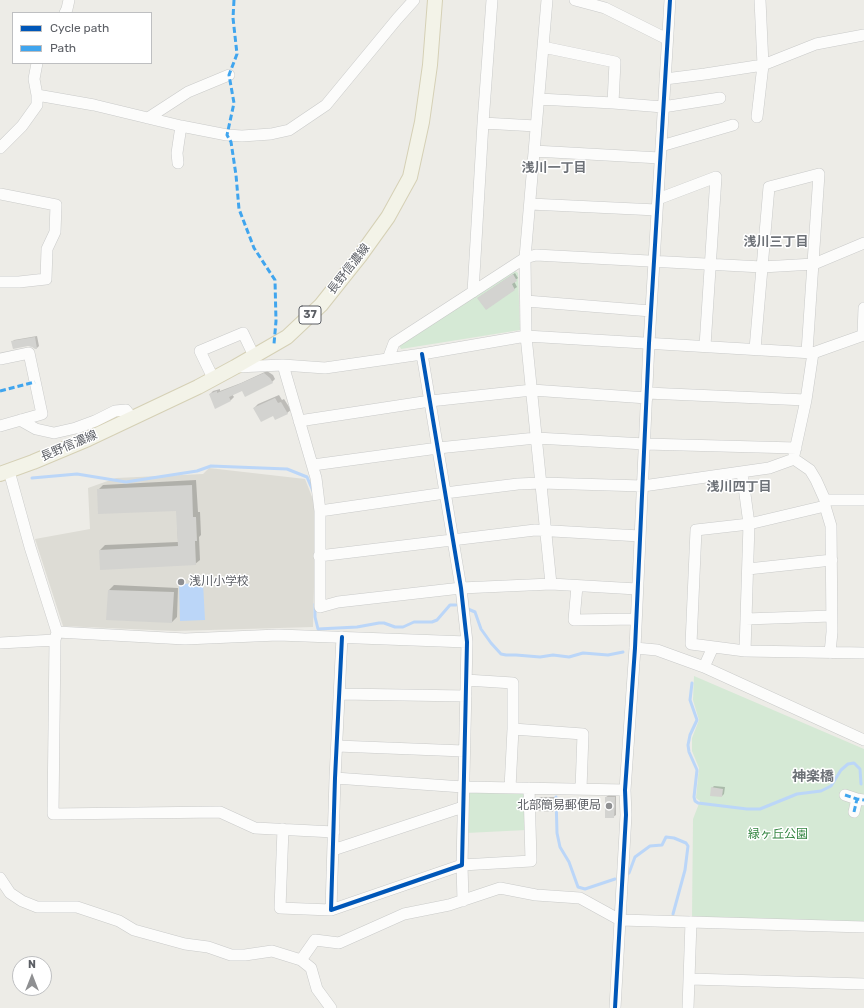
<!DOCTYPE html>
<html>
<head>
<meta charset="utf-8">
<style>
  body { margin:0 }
  #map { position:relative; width:864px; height:1008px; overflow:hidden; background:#edece7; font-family:Rubik,sans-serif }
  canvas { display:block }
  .legend { position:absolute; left:12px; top:12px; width:140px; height:52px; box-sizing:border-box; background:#fff; border:1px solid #bebfc1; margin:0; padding:5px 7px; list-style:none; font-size:12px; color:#5c5f65 }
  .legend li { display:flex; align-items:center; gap:8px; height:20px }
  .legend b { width:20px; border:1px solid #bebfc1 }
  .north { position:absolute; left:12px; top:956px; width:40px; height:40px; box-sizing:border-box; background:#fff; border:1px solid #bebfc1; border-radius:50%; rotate:0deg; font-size:11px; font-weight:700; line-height:16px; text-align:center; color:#5c5f65 }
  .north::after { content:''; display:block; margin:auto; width:14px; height:18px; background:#8f9092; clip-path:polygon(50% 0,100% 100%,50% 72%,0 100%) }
</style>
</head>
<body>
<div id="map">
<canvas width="864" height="1008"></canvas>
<ul class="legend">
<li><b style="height:5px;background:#0057b8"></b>Cycle path</li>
<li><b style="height:5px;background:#40a5ee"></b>Path</li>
</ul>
<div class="north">N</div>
</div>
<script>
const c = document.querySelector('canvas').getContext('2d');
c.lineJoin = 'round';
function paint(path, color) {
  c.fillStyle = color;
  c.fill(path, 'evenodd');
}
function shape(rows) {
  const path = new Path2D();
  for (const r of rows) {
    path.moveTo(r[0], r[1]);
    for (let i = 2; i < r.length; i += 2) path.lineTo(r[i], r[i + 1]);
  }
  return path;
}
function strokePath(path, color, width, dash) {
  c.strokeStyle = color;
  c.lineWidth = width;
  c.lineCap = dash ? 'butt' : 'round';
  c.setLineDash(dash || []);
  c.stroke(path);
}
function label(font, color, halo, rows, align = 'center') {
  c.font = font + ' Rubik,"Noto Sans JP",sans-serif';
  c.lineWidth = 3;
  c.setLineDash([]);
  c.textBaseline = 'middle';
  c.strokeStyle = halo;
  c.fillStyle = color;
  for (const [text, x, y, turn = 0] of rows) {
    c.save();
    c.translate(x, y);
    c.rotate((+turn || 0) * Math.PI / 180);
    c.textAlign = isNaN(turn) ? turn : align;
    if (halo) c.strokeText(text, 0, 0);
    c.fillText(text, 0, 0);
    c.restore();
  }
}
paint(shape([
  [209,468,305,479,316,507,313,627,175,631,63,626,35,539,90,529,88,488,116,478,203,474]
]), '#dddcd5');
paint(shape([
  [514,270,518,273,520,330,401,349,400,347,400,343],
  [694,676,864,749,864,923,692,917,693,819,700,801,696,798,699,768,692,751,692,738,699,720,693,700],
  [465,789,527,789,527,830,466,833]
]), '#d5e9d5');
paint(shape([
  [203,583,205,620,180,621,179,584]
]), '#bbd6f8');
paint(shape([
  [515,273,518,278,514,281,517,287,486,309,478,298],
  [37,336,39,346,37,348,32,346,12,342,14,340],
  [267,371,273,375,275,379,272,382,243,390,232,394,234,397,231,400,215,407,210,394,213,391,220,389,220,391,241,383],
  [279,395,282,400,284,399,291,410,287,413,274,414,254,408,258,404],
  [196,480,198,512,200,512,201,535,199,537,200,560,195,564,100,550,105,545,178,542,177,509,98,490,103,485],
  [114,585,178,588,177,617,172,622,109,590],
  [714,786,725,787,724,794,722,796,712,788],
  [609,795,616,795,616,815,613,817,606,797],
  [540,797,555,797,555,808,553,811,537,800]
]), '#0003');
strokePath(shape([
  [32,478,77,474,126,482,197,471,211,466,287,469,307,477,313,491],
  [315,604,315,617,318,629,357,627,379,623,384,623,395,627,403,627,414,622,432,622,437,620,450,605,456,605],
  [468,609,475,612,481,629,491,643,501,654,506,655,516,655,540,657,553,655,569,657,583,653,608,655,623,652],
  [692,683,690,700,697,720,690,735,688,745,689,752,697,770,694,797,695,801,698,803,747,809,760,809,797,794,821,791,831,786,841,770,848,764,854,763,860,769,861,784],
  [556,797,557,833,560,847,569,862,578,887,585,889,615,879],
  [626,874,629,873,635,857,650,846,662,845,666,837,674,838,686,843,688,846,685,870,673,914]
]), '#bbd6f8', 3);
paint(shape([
  [513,274,517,281,512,284,515,290,486,310,477,298],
  [35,337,37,349,35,349,32,347,28,346,13,349,11,341],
  [264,373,270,378,273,383,245,397,242,391,229,397,231,401,215,409,209,394,217,391,217,393,237,385],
  [275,398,278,403,281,402,288,414,275,420,273,416,261,422,253,408],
  [192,485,193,517,196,517,197,541,195,541,196,565,100,570,99,550,178,546,176,511,98,514,97,489],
  [108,590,174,592,172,623,106,620],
  [711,787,723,789,722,797,710,796],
  [605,797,615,797,614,818,605,818],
  [536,799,553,799,553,812,537,811]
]), '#d3d3d0');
const minor = shape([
  [547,0,525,258,526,336,551,584],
  [575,0,605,8,667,39],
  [65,13,67,9,69,0],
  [543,47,615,62,613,103,663,107,720,98],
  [665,79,705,74,763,65,816,44,864,35],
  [37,95,94,105,181,126,227,135,242,136,271,134,289,130,326,105,397,19,414,0],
  [539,99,613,103],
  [757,117,763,65,760,0],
  [148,118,188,92,229,75],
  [483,123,536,126],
  [661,146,733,125],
  [0,148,22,126,37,105,37,95,34,79,37,63],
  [534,151,660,158],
  [178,163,177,153,181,126],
  [0,194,56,205,55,232,47,249,46,279,19,282,1,282],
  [658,199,716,177,705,346],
  [530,204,657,210],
  [473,292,483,123,492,0],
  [526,301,651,311],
  [863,335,864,308],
  [755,349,769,187,819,174,807,352],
  [0,359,29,353,42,414,0,426],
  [388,359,394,343,525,258,536,255,762,267,814,264,864,243],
  [283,365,316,478,320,511,320,607,338,602,461,588,551,584,637,589],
  [236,367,283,365,325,368,422,354,526,336,813,353,864,335],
  [213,378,200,351,243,333,254,356],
  [647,393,806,400],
  [20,420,36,429,54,433,76,428,95,421,115,411,126,410,132,418],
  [299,421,430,401,532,390,647,398],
  [794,455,806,400,813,353],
  [794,459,810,470,816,480,825,500,825,506,831,526,832,632,830,653],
  [313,465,438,448,536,438,645,444,796,448],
  [742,472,749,524,745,651],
  [825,500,864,500],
  [825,506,749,524,696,530,691,644,745,651,864,653],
  [320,511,445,493,518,484,541,483,643,486,769,468,794,459],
  [319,556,535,530,640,536],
  [748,569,832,560],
  [577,586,574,620,636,619],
  [746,619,831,616],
  [57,632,185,639,278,635,467,642],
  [342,637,335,778,331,910,462,865,467,642,461,588,422,354],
  [55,640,53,814,220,812,255,828,334,832],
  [0,643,55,640,57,632,30,547,9,471],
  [635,648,657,650,704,667,864,740],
  [704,667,713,647],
  [466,680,513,683,513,729,510,788],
  [340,694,466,696],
  [513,729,583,734,581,789],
  [337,746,464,751],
  [335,778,463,787,625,790],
  [845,795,857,799,864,800],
  [854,812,857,799],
  [283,829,280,908,331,910],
  [333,850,463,807],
  [0,878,10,893,22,901,37,907,77,907,119,921,134,930,185,944,208,947,231,955,245,955,272,951,301,960,311,968,317,989,331,1008],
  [463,901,462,865,531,861,529,788],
  [301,960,315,940,339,943,404,914,449,905,500,888,536,895,580,898,620,920,864,927],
  [690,979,864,984],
  [615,1008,626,815,625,790,635,648,649,343,670,0],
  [688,1008,691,922]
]);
const major = shape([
  [0,474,33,462,88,439,198,387,235,367,287,337,321,305,360,256,388,217,410,177,422,122,430,65,435,0]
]);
strokePath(minor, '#c9cac9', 12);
strokePath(major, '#d5d0b5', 16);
strokePath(minor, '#fcfcfb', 11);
strokePath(major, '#f3f3e8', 14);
strokePath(shape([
  [234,0,233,18,237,54,229,75,234,103,227,135,231,142,236,175,239,209,254,248,275,280,276,321,274,344],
  [0,391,35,382],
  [845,795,857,799,864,800],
  [854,812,857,799]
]), '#40a5ee', 3, [6, 3]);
strokePath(shape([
  [342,637,335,778,331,910,462,865,467,642,461,588,422,354],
  [615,1008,626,815,625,790,635,648,649,343,670,0]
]), '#0057b8', 4);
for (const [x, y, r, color] of [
  [181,582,4,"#8f9092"],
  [609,806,4,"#8f9092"]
]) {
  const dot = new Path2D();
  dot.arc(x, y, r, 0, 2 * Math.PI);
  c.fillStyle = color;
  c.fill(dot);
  strokePath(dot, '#fff', 1.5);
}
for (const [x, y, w] of [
  [310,315,22]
]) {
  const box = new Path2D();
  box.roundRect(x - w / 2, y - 9, w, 18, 3);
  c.fillStyle = '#fff';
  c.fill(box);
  strokePath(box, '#5c5f65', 1);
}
label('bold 11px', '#5c5f65', null, [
  ["37",310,315]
]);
label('12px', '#5c5f65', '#fff', [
  ["長野信濃線",349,269,-52],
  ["長野信濃線",69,446,-23]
]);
label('12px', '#5c5f65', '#fff', [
  ["浅川小学校",189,582],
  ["北部簡易郵便局",601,806,"right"]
], 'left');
label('12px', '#348542', '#fff', [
  ["緑ヶ丘公園",778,835]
]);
label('bold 13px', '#6d7177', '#fff', [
  ["浅川一丁目",554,168],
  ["浅川三丁目",776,242],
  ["浅川四丁目",739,487]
]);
label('bold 14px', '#6d7177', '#fff', [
  ["神楽橋",813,777]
]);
</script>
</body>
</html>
